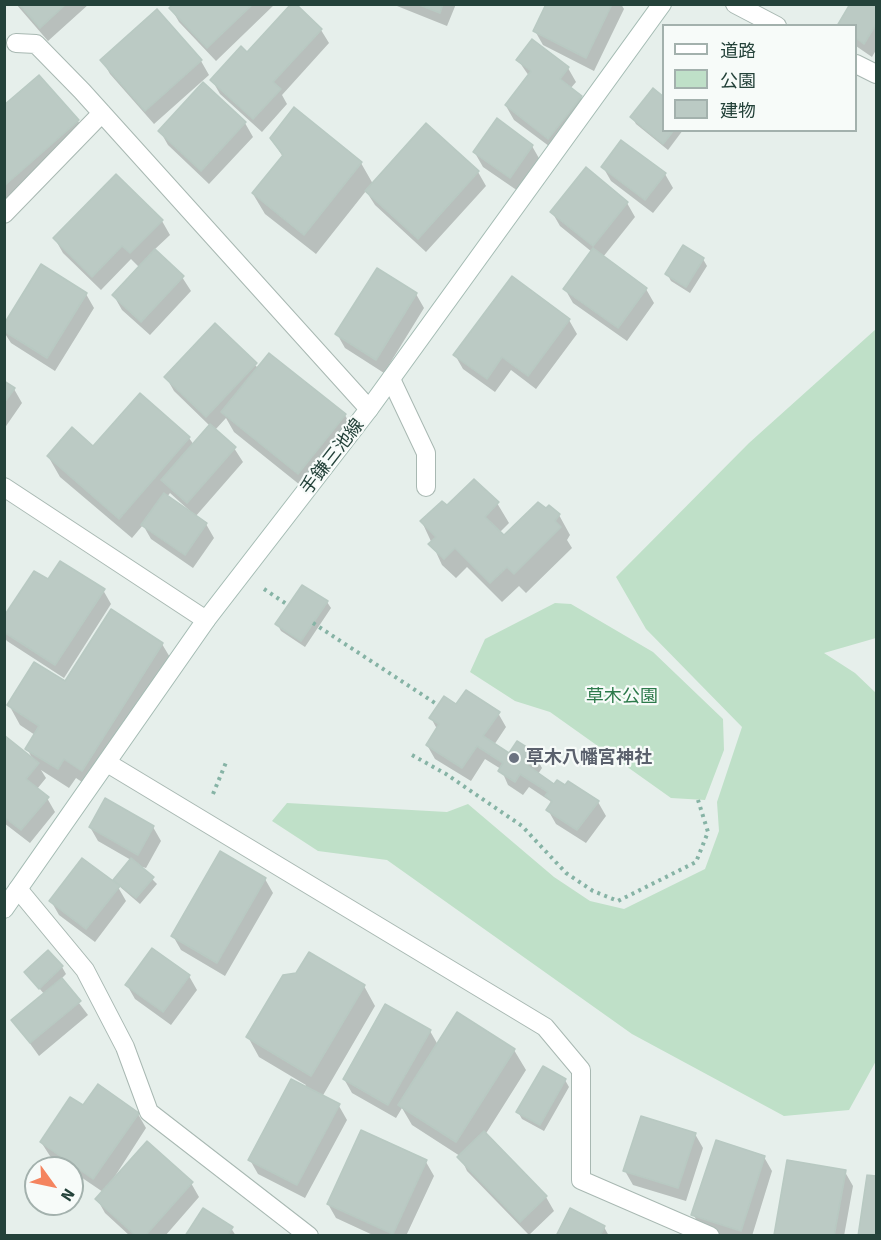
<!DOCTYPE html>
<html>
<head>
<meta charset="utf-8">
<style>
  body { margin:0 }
  #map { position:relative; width:881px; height:1240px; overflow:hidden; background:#e6efeb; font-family:Signika,"Noto Sans JP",sans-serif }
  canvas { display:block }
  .frame { position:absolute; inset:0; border:6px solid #24423a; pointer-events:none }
  .legend { position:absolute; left:662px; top:24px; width:195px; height:108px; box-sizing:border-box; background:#f7fbf9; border:2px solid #a3b1ad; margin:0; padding:8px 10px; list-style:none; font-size:18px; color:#24423a }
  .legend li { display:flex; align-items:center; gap:12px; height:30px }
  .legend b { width:30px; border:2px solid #a3b1ad }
  .north { position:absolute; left:24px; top:1156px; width:60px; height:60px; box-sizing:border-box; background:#f7fbf9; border:2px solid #a3b1ad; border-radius:50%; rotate:123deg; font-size:16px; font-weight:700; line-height:24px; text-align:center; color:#24423a }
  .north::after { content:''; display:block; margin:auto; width:21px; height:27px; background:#f4845f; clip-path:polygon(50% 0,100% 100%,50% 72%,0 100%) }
</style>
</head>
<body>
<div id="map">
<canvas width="881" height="1240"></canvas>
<div class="frame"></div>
<ul class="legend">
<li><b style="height:8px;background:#fff"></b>道路</li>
<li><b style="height:16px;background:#bfe0c8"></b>公園</li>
<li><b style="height:16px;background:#bbcac4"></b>建物</li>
</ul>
<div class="north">N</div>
</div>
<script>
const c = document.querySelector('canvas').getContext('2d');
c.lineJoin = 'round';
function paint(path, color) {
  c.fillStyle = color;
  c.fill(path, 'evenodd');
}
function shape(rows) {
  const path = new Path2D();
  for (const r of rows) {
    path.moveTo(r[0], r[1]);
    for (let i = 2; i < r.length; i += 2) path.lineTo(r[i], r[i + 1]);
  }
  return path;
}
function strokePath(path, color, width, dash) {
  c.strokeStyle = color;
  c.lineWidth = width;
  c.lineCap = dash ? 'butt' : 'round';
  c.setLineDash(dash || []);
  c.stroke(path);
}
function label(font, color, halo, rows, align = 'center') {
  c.font = font + ' Signika,"Noto Sans JP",sans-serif';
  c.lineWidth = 4.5;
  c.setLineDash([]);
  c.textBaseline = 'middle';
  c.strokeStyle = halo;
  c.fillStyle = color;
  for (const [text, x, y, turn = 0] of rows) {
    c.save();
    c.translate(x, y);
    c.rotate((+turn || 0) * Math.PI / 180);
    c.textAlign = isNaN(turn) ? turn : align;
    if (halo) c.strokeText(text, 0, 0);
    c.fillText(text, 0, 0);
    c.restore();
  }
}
paint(shape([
  [876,329,876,638,824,653,855,673,876,693,876,1061,849,1110,784,1116,632,1034,387,860,318,851,272,821,287,803,447,812,468,804,554,877,590,901,624,909,705,869,719,831,717,802,742,727,646,629,616,577,749,443],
  [555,603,571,604,653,652,723,719,724,750,705,800,671,798,550,712,515,701,470,672,485,639]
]), '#bfe0c8');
paint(shape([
  [16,4,89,4,48,41],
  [175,4,275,4,216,61,179,22,171,8],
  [392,4,456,4,447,26],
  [548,4,621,4,624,9,594,71,543,45,535,31],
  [852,4,876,4,876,50,872,57,856,46],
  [321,30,329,43,282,95,287,104,262,132,220,94,212,80,247,54],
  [102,60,201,61,209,75,154,124,110,74],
  [518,60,568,68,576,82,570,89,581,97,589,111,557,152,514,120,506,106,529,76],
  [4,107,78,121,86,135,4,202],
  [632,117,664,130,683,130,668,150,636,124],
  [245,123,253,137,209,184,168,145,160,131],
  [271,138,361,163,373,184,478,172,486,186,426,252,375,205,366,191,316,254,265,214,253,194,283,157],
  [532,146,540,160,518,191,483,167,475,153],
  [603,167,665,174,673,188,653,213,611,181],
  [627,203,635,217,603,257,646,289,654,303,627,341,573,303,565,289,592,252,560,226,552,212],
  [162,221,170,235,154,250,182,277,191,291,150,335,122,310,114,296,140,268,131,259,101,290,63,253,55,239],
  [703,259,707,266,690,293,671,281,667,274],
  [86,294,94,308,55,371,11,343,4,332,4,326],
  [416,294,424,308,384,373,345,348,337,334],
  [569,320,577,334,536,389,511,370,495,392,463,369,455,355],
  [215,325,258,368,345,415,356,436,310,493,234,432,226,418,215,430,234,448,243,462,195,517,206,524,214,538,193,568,151,539,143,525,132,538,60,477,48,456,189,438,194,445,210,426,174,391,166,377],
  [170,493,190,511,189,512,167,497],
  [4,382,14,389,22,403,4,429],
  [497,503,509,523,499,533,504,537,559,515,570,535,567,540,572,548,526,593,519,586,502,602,467,567,456,578,442,565,422,522,447,507],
  [103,590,111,604,64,678,7,641,4,637,4,619],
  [327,602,331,608,305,647,281,631,277,624],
  [162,644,174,664,94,790,76,778,69,788,41,770,46,778,37,789,47,798,55,812,30,843,4,823,4,737,34,761,27,749,35,735,20,725,9,705],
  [457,707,498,713,506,727,494,745,510,756,534,754,542,768,538,774,555,786,598,802,606,816,586,843,556,824,548,810,552,804,550,801,529,787,523,795,508,785,501,769,485,759,471,781,435,759,427,745,437,729,431,718],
  [90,827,153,827,161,841,146,868,139,866,157,884,140,904,119,886,115,880,131,860,98,841],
  [265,879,273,893,225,976,181,950,173,936],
  [118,887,126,901,95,942,59,915,51,901],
  [48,952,62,967,66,974,61,979,88,1015,39,1056,13,1020,44,994,26,972],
  [189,976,197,990,171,1025,135,999,127,985],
  [364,986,375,1006,322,1097,339,1106,347,1120,305,1198,258,1174,250,1160,306,1085,259,1057,248,1037],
  [430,1031,438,1045,514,1050,526,1070,485,1135,546,1197,554,1211,529,1235,467,1171,460,1156,412,1125,402,1108,396,1118,352,1093,344,1079],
  [565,1080,569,1087,544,1131,522,1119,518,1112],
  [84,1107,138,1114,146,1128,108,1187,191,1183,199,1197,165,1236,130,1236,105,1213,97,1199,103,1192,72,1171,72,1168,67,1168,50,1156,41,1142],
  [695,1134,703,1148,686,1201,633,1185,625,1171],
  [764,1157,772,1171,752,1236,723,1236,701,1228,693,1214],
  [426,1162,434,1176,406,1236,375,1236,336,1218,328,1204],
  [788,1162,845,1172,853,1186,844,1236,776,1236],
  [868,1177,876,1178,876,1236,859,1236],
  [604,1227,609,1236,558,1236],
  [231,1228,236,1236,187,1236]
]), '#0003');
const building = shape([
  [19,4,66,4,40,28,19,4],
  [173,4,253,4,207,48,169,8,173,4],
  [291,4,296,4,322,29,273,82,281,89,253,119,210,80,241,46,247,52,291,4],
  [417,4,443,4,440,13,417,4],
  [546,4,612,4,586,58,533,31,546,4],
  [850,4,876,4,876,24,864,44,856,38,856,26,837,26,850,4],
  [157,9,202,60,145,111,100,60,157,9],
  [532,39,569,67,560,79,582,96,548,139,505,105,531,71,516,60,532,39],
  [39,75,79,120,4,186,4,105,39,75],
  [203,82,246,122,201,171,158,131,203,82],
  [653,88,664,97,664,130,674,130,663,144,630,117,653,88],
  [294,107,362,162,304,235,252,193,283,155,270,138,294,107],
  [497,118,533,145,510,178,473,152,497,118],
  [426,123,479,171,418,239,365,191,426,123],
  [621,140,666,173,645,200,601,167,621,140],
  [586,167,628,202,593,246,550,212,586,167],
  [116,174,163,220,130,253,122,246,92,277,53,238,116,174],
  [683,245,704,258,686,287,665,274,683,245],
  [593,248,647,288,618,328,563,289,593,248],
  [155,249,184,276,141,322,112,295,155,249],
  [41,264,87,293,47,358,4,331,4,324,41,264],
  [377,268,417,293,376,360,335,334,377,268],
  [512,276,570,319,528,376,502,357,487,379,453,355,512,276],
  [215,323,257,363,206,417,164,377,215,323],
  [269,353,346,414,298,474,221,412,269,353],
  [4,381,15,388,4,403,4,381],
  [140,393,190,437,119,519,47,456,72,427,93,446,140,393],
  [210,424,236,447,187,503,161,480,210,424],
  [474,479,499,502,485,517,504,535,538,502,546,508,549,505,560,514,555,521,561,527,514,574,507,567,490,583,455,548,444,559,428,544,436,537,420,521,442,501,447,505,474,479],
  [164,493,207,523,185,555,141,525,164,493],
  [60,561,105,589,55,665,4,632,4,616,34,571,48,579,60,561],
  [302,585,328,601,301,641,275,624,302,585],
  [111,609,163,643,82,771,64,759,58,769,25,749,39,726,7,705,34,662,65,681,111,609],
  [466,690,500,712,483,736,509,753,517,741,536,753,527,765,554,784,557,780,565,785,568,781,599,801,577,830,546,810,552,801,545,796,548,792,520,774,515,782,498,771,503,763,477,746,462,768,426,745,439,724,429,718,444,696,456,704,466,690],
  [4,735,39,763,26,779,49,797,21,830,4,817,4,735],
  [105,798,154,826,138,855,89,827,105,798],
  [220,851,266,878,217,963,171,936,220,851],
  [82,858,120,886,86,929,49,901,82,858],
  [131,858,154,877,136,898,113,880,131,858],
  [152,948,190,975,163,1012,125,985,152,948],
  [48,950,63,966,39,989,24,972,48,950],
  [309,952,365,985,311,1076,246,1037,283,975,296,973,309,952],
  [62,978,81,1001,30,1043,11,1020,62,978],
  [385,1004,431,1030,388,1105,343,1079,385,1004],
  [457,1012,515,1049,456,1142,398,1105,457,1012],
  [543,1066,566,1079,540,1125,516,1112,543,1066],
  [291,1079,340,1104,297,1185,248,1160,291,1079],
  [98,1084,139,1113,93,1179,40,1142,70,1097,83,1105,98,1084],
  [641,1116,696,1133,678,1188,623,1171,641,1116],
  [361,1130,427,1160,393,1234,327,1204,361,1130],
  [484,1131,547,1196,520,1222,457,1157,484,1131],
  [716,1140,765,1156,741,1231,691,1215,716,1140],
  [147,1141,193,1182,145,1236,136,1236,95,1199,147,1141],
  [787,1160,846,1170,834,1236,774,1235,787,1160],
  [867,1175,876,1176,876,1236,858,1236,867,1175],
  [203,1208,233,1227,227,1236,185,1236,203,1208],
  [570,1208,605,1226,600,1236,556,1236,570,1208]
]);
paint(building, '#bbcac4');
strokePath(building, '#b8c9c2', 1.5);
const lane = shape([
  [391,379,426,453,426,487]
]);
const street = shape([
  [735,4,777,26],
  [16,43,36,44,82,91,369,409],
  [856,64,876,74],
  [4,214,102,113],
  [4,487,206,620],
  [109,764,545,1027,581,1070,581,1180,710,1236],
  [18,889,85,970,125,1047,149,1112,309,1236]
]);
const secondary = shape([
  [4,909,206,620,369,409,662,4]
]);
strokePath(lane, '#a8b8b2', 20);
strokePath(street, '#a8b8b2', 20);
strokePath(secondary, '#a4bbb3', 20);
strokePath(shape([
  [264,589,288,605],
  [313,623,438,705],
  [412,755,446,774,522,826,566,873,593,891,618,901,696,862,708,832,698,800],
  [213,794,227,760]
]), '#86b3a5', 4, [3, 4.5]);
strokePath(lane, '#fff', 18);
strokePath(street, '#fff', 18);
strokePath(secondary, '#fff', 18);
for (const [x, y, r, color] of [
  [514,758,6,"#6b7280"]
]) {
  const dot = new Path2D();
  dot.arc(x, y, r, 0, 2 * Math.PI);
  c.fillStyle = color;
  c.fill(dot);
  strokePath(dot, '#f7fbf9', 2);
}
label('18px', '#24423a', '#f7fbf9', [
  ["手鎌三池線",333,457,-52]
]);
label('18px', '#2d7a4b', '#f7fbf9', [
  ["草木公園",622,697]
]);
label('bold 18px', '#5b616d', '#f7fbf9', [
  ["草木八幡宮神社",526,758]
], 'left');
</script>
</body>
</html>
